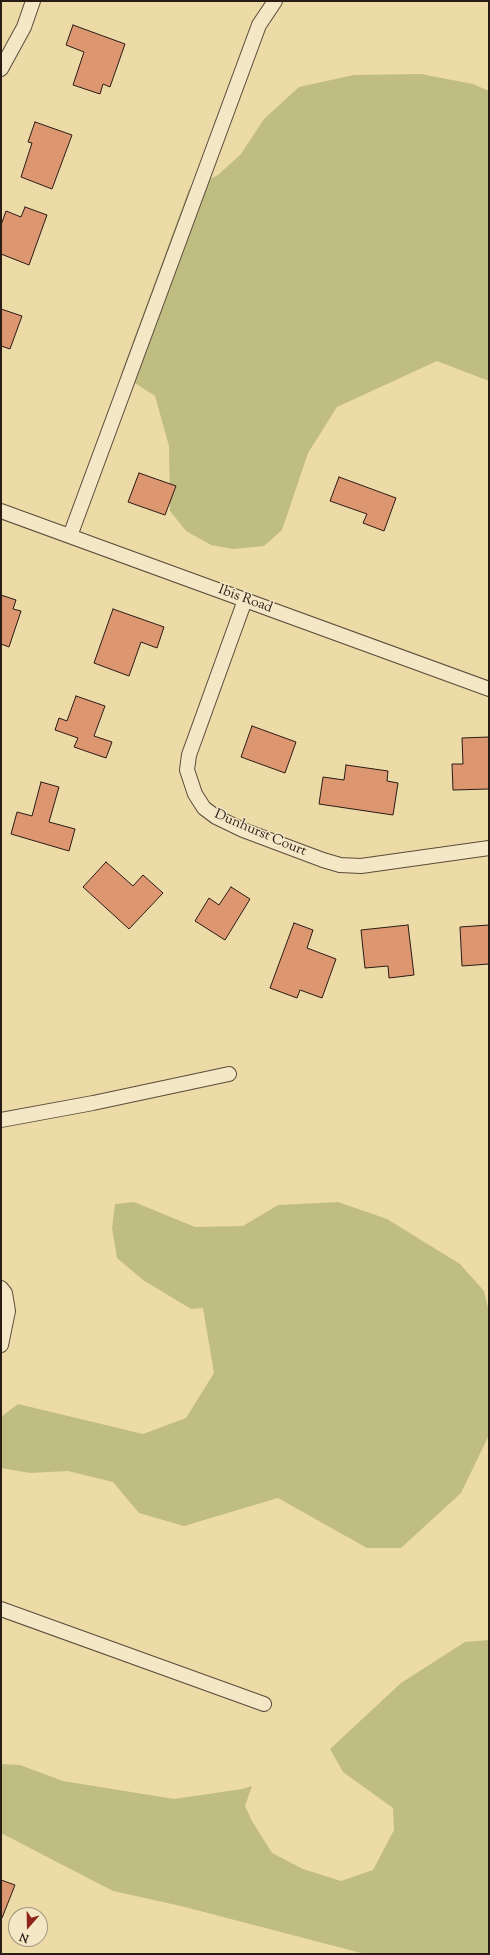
<!DOCTYPE html>
<html>
<head>
<meta charset="utf-8">
<style>
  body { margin:0 }
  #map { position:relative; width:490px; height:1955px; overflow:hidden; background:#ecdaa7; font-family:"Sorts Mill Goudy",serif }
  canvas { display:block }
  .frame { position:absolute; inset:0; border:2px solid #291b15; pointer-events:none }
  .north { position:absolute; left:8px; top:1907px; width:40px; height:40px; box-sizing:border-box; background:#f3e7c6; border:1px solid #a2957f; border-radius:50%; rotate:200deg; font-size:11px; font-weight:700; line-height:16px; text-align:center; color:#291b15 }
  .north::after { content:''; display:block; margin:auto; width:14px; height:18px; background:#8f2418; clip-path:polygon(50% 0,100% 100%,50% 72%,0 100%) }
</style>
</head>
<body>
<div id="map">
<canvas width="490" height="1955"></canvas>
<div class="frame"></div>
<div class="north">N</div>
</div>
<script>
const c = document.querySelector('canvas').getContext('2d');
c.lineJoin = 'round';
function paint(path, color) {
  c.fillStyle = color;
  c.fill(path, 'evenodd');
}
function shape(rows) {
  const path = new Path2D();
  for (const r of rows) {
    path.moveTo(r[0], r[1]);
    for (let i = 2; i < r.length; i += 2) path.lineTo(r[i], r[i + 1]);
  }
  return path;
}
function strokePath(path, color, width, dash) {
  c.strokeStyle = color;
  c.lineWidth = width;
  c.lineCap = dash ? 'butt' : 'round';
  c.setLineDash(dash || []);
  c.stroke(path);
}
function label(font, color, halo, rows, align = 'center') {
  c.font = font + ' "Sorts Mill Goudy",serif';
  c.lineWidth = 3;
  c.setLineDash([]);
  c.textBaseline = 'middle';
  c.strokeStyle = halo;
  c.fillStyle = color;
  for (const [text, x, y, turn = 0] of rows) {
    c.save();
    c.translate(x, y);
    c.rotate((+turn || 0) * Math.PI / 180);
    c.textAlign = isNaN(turn) ? turn : align;
    if (halo) c.strokeText(text, 0, 0);
    c.fillText(text, 0, 0);
    c.restore();
  }
}
paint(shape([
  [421,74,473,84,489,91,489,381,437,361,337,407,308,453,282,530,264,546,233,549,211,545,186,531,170,511,169,446,155,396,121,374,189,189,218,175,241,154,264,119,299,87,354,75],
  [134,1202,195,1227,243,1226,278,1205,338,1202,387,1219,460,1264,484,1291,489,1312,489,1435,461,1493,401,1548,367,1548,278,1498,184,1526,139,1513,113,1482,68,1471,30,1473,1,1468,1,1417,18,1404,143,1434,186,1418,214,1373,203,1308,191,1309,143,1280,117,1258,112,1228,115,1204],
  [489,1640,489,1954,365,1954,181,1906,113,1891,1,1833,1,1764,20,1765,63,1781,174,1799,242,1789,252,1786,245,1806,252,1821,272,1853,303,1869,341,1881,373,1870,394,1830,393,1808,343,1772,330,1749,401,1683,465,1642]
]), '#c0bd82');
const building = shape([
  [73,25,125,44,110,87,103,84,100,94,73,85,84,52,66,45,73,25],
  [35,122,72,135,52,189,21,177,32,143,28,142,35,122],
  [25,207,47,215,29,265,1,254,1,225,6,211,21,217,25,207],
  [1,309,22,316,10,349,1,346,1,309],
  [139,473,176,486,165,515,128,502,139,473],
  [339,477,396,498,384,531,363,523,367,514,330,501,339,477],
  [1,595,16,600,13,609,21,611,9,647,1,644,1,595],
  [113,609,164,627,157,648,141,642,129,676,94,663,113,609],
  [76,696,105,706,94,736,112,742,106,758,74,747,78,738,55,730,59,718,67,721,76,696],
  [252,726,296,742,285,773,241,757,252,726],
  [489,737,489,789,453,790,452,764,463,764,462,738,489,737],
  [346,765,388,771,387,781,398,783,393,815,319,804,323,777,344,780,346,765],
  [41,782,59,787,49,822,75,829,69,851,11,834,17,812,32,816,41,782],
  [106,862,133,886,143,875,163,893,129,929,83,887,106,862],
  [231,887,250,899,225,940,195,921,209,898,219,905,231,887],
  [294,923,313,930,307,948,336,959,322,998,300,990,297,998,270,988,294,923],
  [408,925,414,975,389,978,388,966,365,968,361,930,408,925],
  [489,925,489,964,462,966,460,927,489,925],
  [1,1880,15,1885,2,1918,1,1918,1,1880]
]);
paint(building, '#dc9670');
strokePath(building, '#291b15', 1);
const minor = shape([
  [1,69,24,27,33,1],
  [1,511,489,689],
  [70,536,259,25,275,1],
  [245,600,189,755,187,770,195,794,204,808,216,817,243,830,323,860,340,865,361,866,489,848],
  [1,1120,93,1103,229,1074],
  [1,1288,5,1293,8,1311,1,1345],
  [1,1609,264,1704]
]);
strokePath(minor, '#5a4b3a', 16);
strokePath(minor, '#f3e7c6', 14);
label('14px', '#291b15', '#f3e7c6', [
  ["Ibis Road",245,600,20],
  ["Dunhurst Court",260,834,23]
]);
</script>
</body>
</html>
